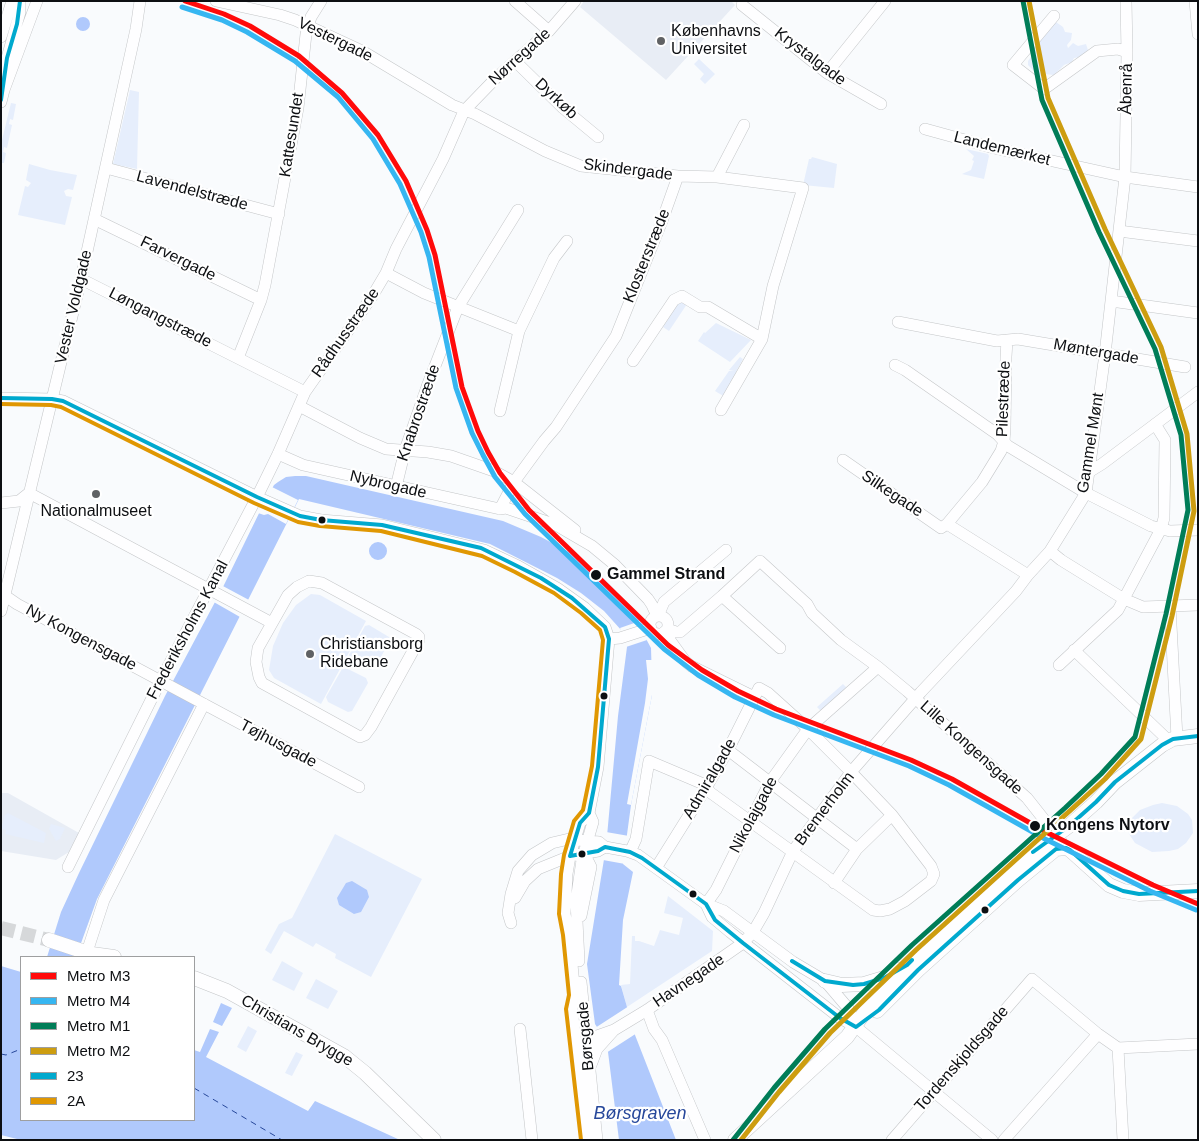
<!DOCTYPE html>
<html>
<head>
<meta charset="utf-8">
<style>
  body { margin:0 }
  #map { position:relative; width:1199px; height:1141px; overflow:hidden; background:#f9fbfd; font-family:Arial,sans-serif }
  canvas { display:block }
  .frame { position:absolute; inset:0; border:2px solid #0d0f12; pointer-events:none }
  .legend { position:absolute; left:20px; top:956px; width:175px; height:165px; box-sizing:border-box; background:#fff; border:1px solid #9e9fa0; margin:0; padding:6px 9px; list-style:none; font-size:15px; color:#0d0f12 }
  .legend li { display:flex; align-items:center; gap:10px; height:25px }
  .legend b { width:25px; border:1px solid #9e9fa0 }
</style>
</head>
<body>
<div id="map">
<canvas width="1199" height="1141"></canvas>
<div class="frame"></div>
<ul class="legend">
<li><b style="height:6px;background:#ff0a0a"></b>Metro M3</li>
<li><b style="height:6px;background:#36b6f1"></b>Metro M4</li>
<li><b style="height:6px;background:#007d58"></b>Metro M1</li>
<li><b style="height:6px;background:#cd9d10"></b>Metro M2</li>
<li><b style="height:6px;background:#00a9ce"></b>23</li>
<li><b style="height:6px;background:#e09702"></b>2A</li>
</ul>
</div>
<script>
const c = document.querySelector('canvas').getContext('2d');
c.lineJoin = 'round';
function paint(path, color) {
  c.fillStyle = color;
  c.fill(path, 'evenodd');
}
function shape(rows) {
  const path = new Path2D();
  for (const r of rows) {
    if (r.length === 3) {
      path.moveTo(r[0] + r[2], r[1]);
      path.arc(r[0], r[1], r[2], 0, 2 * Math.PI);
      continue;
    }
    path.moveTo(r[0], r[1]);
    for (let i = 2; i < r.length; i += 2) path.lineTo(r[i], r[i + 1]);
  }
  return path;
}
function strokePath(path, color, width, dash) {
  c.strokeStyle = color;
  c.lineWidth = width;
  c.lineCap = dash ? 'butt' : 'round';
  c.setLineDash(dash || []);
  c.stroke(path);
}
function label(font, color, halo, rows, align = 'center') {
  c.font = font + ' Arial,sans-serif';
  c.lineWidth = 4.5;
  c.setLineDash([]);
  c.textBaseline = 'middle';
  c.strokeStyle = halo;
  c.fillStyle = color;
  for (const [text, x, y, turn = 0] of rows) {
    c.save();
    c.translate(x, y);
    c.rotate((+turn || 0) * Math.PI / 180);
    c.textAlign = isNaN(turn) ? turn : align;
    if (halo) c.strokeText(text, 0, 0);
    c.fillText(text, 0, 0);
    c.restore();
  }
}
paint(shape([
  [584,1,731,1,735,5,666,80,580,7],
  [1,793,8,793,79,833,69,852,56,860,1,851]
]), '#e8edf5');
paint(shape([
  [1056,22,1063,27,1065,32,1072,33,1071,40,1067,45,1068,48,1073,43,1078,46,1086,44,1088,50,1081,57,1074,58,1072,62,1064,65,1054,75,1044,74,1040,77,1028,65,1028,61,1033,54,1030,52,1034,49,1036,47,1035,44],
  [699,59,715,74,705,84,700,79,704,74,694,64],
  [130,90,139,92,137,169,113,164],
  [11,103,16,104,13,120,10,119,9,124,12,125,7,148,4,147,3,152,6,153,4,163,1,163,1,144],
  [966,149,988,154,989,156,984,179,962,174,971,170,974,161,972,160,974,156],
  [812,157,837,164,834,188,803,185,809,159,811,159],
  [29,164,50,170,77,175,73,190,68,189,64,191,66,196,72,197,65,225,18,215,25,186,28,187,31,183,26,180],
  [682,301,687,304,669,331,663,327,679,302],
  [716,323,751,340,730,362,698,341,704,332,705,333],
  [740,357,743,359,736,372,739,374,725,397,715,391,729,371,734,371,729,370],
  [311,594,320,595,366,621,321,704,274,678,269,670,273,646,283,623,296,605],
  [369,625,389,637,390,640,375,668,370,670,351,659,349,655,365,626],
  [346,668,366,678,368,683,352,711,348,712,328,702,326,697,342,669],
  [843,684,848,689,823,713,817,707],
  [1162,803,1177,806,1188,814,1192,820,1193,833,1186,843,1178,849,1169,851,1152,852,1135,843,1129,834,1128,827,1129,821,1140,810,1153,805],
  [8,813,46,833,44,843,5,834,6,830,1,829,5,815],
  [51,824,65,828,60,839,56,841,49,829],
  [335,834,422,879,371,977,335,958,336,954,316,943,313,947,284,931,271,954,265,950,279,924,292,918],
  [668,896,713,931,712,951,627,1007,621,985,630,984,632,936,635,936,635,941,639,941,654,946,660,930,679,935,683,918,664,913],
  [282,961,303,973,294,991,272,980],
  [316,979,338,991,328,1009,306,998],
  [248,1026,257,1031,246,1052,237,1047],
  [296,1052,303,1055,292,1076,285,1073]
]), '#e6eefc');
paint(shape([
  [83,24,7],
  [295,476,306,476,503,521,541,537,569,552,600,575,640,616,644,635,651,648,652,681,652,695,631,805,623,864,633,872,623,920,619,985,621,986,635,1035,676,1140,619,1140,608,1052,597,1027,595,1024,587,964,606,847,618,716,627,647,622,631,604,611,581,593,557,578,490,544,299,499,97,899,76,957,47,957,61,912,79,873,165,696,223,587,265,501,274,485,278,482,286,477],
  [378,551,9],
  [352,881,367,890,369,897,361,912,354,914,339,905,337,898,346,883],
  [1,966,21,972,21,1120,194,1120,194,1050,200,1052,210,1029,219,1032,206,1057,308,1111,315,1101,400,1140,21,1140,1,1135],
  [221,1003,232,1008,222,1026,213,1022]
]), '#b0c9fc');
paint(shape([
  [272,487,298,500,286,524,268,514,264,515,258,513],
  [221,585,249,600,240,617,212,601],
  [640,621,647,640,626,647,620,628],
  [646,660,652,660,652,695,631,805,627,804,645,703,648,679],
  [606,832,629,836,625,864,603,860],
  [629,1006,637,1033,606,1053,595,1028]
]), '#f9fbfd');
strokePath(shape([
  [1,1054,6,1055,21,1049],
  [194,1088,282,1140]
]), '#27489b', 1, [6, 5]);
strokePath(shape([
  [1,928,49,940]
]), '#d6d8da', 14, [14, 7]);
const minor = shape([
  [216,1,280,15,295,20,362,51,452,105,475,114,545,151,581,166,678,176,717,177,803,188,773,286,762,339,721,410],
  [515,1,549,31],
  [1195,1,1198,34],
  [742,5,827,73,881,104],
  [1054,16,1013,65,1044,89,1097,51,1118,49,1127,52],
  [1,37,12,1],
  [515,61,563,108,598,137],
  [5,71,7,58,20,12,20,1],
  [827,73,885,1],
  [1,102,4,90,37,1],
  [925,129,994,148,1125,177,1198,187],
  [106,168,279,214],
  [717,177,744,125],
  [94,219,261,300],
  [1119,231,1198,241],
  [386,273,424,293,519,331],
  [81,279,305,392],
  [1111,301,1198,313],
  [898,322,997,341,1018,339,1185,367],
  [238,358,261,300,265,285,298,108,306,34,311,17,321,1],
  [633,361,674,300,682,296,700,307,708,307,762,339],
  [895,365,905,370,997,434,1008,446,1086,493,1151,526,1170,531,1198,530],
  [1,398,52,399,63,401,257,497,300,516,321,520,382,525,484,550,518,566,557,588,585,608,605,627,609,639,598,767,589,813,580,823,570,856,567,874,565,914,569,934,575,995,572,1008,587,1140],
  [299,406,360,438,386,449,428,452,451,456,494,471,514,482,575,530],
  [500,411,519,331,554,258,567,241],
  [278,454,303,465,500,509,506,508,556,525,592,546,615,565,648,599,652,605,657,616],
  [843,460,941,528,947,524,982,482,1001,451,1004,441,1005,428,1006,357,1007,340],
  [1089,472,1102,464,1198,392],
  [396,487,405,450,428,384,458,307,518,210],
  [29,493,272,623],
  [1,503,19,501,29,493],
  [500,509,514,482,544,441,556,427,616,336,662,221,678,176],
  [947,524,1028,575],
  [1050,551,1061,560,1124,599,1143,607,1198,605],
  [309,581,322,583,416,634,419,637,419,640,371,727,365,735,360,737,262,683,259,677,256,662,258,648,288,595,297,587,309,581],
  [1,593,17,604,359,787],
  [722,596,780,648],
  [1170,606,1177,738],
  [1,611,81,279,136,29,140,1],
  [658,616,664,602,726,550],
  [659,625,9],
  [667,629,676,632,680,632,722,596,760,561,807,604,812,613,841,640,878,667,907,691,1027,798,1061,841],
  [664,632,685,661,691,666,754,697],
  [609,639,620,638,651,628],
  [1074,650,1169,741],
  [1059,665,1118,610,1161,529,1164,518,1165,440,1155,424],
  [728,750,857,849],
  [605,847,627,851,638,855,706,904,724,911,793,962,825,981,848,1008,856,1027],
  [630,852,636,839,649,761,701,783,711,793,873,910,880,911,890,909,905,901,931,881,934,874,931,866,892,815,851,772,808,729,768,693,759,688,728,750,706,788,656,868],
  [68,867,161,680,257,497,278,454,305,392,373,295,386,273,396,249,443,159,464,111,495,79,549,31,575,1],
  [834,883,857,849,892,815],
  [515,898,525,881,538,869,570,856,598,851,605,847],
  [706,904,712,917,730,932,840,1018,856,1027,992,1140],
  [706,904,716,890,770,782,808,729,878,667],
  [581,916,591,867,584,853],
  [511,923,508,913,511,894,518,871,532,855,552,843,569,839,599,842,605,847],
  [87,952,104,900,204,704],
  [579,961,576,901,582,860,593,822,589,813],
  [581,982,597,1140],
  [647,1010,654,1029,662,1040,705,1140],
  [520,1029,532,1140],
  [1118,1048,1123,1140],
  [577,1049,597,1036,614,1030,647,1010,743,943,753,932,764,913,793,851,851,772,921,692,1016,591,1028,575,1050,551,1086,493,1105,354,1125,177,1127,52,1126,1],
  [591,1065,597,1049,614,1030],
  [892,1140,1032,979,1098,1034,1118,1048,1198,1044],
  [1004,1140,1098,1034]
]);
const major = shape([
  [49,940,100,957],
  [92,954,114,957],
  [194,978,227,991,344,1056,365,1073,434,1140],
  [825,981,842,985,864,984,884,978,898,970],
  [877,1011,918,970,1018,880,1056,849,1066,848,1070,850,1109,885,1123,891,1139,894,1198,891],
  [735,1140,847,1037,867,1009,907,965,1028,856,1069,826,1096,802,1115,782,1162,745,1173,739,1198,736]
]);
strokePath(minor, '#c4c6c8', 12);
strokePath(major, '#c4c6c8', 15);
strokePath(minor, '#fefeff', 11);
strokePath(major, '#fefeff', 14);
strokePath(shape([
  [1,100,7,58,17,24,20,1],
  [1,398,52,399,63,401,257,497,300,516,321,520,382,525,481,548,541,578,572,598,605,627,609,639,598,767,589,813,580,823,570,856,598,851,605,847],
  [605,847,630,852,642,858,706,904,715,920,743,943,840,1018,856,1027,879,1010,918,970,1018,880,1056,849,1066,848,1070,850,1109,885,1123,891,1139,894,1198,891],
  [1033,852,1069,826,1096,802,1115,782,1162,745,1173,739,1198,736],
  [792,961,825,981,853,985,864,984,884,978,907,965,912,960]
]), '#00a9ce', 4);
strokePath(shape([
  [1,404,51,405,61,407,254,503,298,522,320,526,381,531,482,556,515,572,554,593,581,613,600,630,603,640,592,766,583,810,574,821,564,855,561,874,559,914,563,935,569,995,566,1009,581,1140]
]), '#e09702', 4);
strokePath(shape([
  [185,1,224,14,250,26,299,56,342,93,378,135,406,181,427,230,435,255,462,387,478,431,488,452,500,473,529,510,668,645,702,670,738,691,776,709,911,760,952,779,1048,833,1153,885,1198,904]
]), '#ff0a0a', 5);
strokePath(shape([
  [182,7,222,20,247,32,295,61,338,97,373,139,400,184,421,232,429,257,456,388,472,433,483,455,495,477,525,514,664,649,698,675,735,697,774,715,909,766,949,785,1045,839,1150,891,1196,910]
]), '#36b6f1', 5);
strokePath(shape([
  [733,1140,774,1088,825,1029,912,945,1065,808,1101,774,1135,737,1166,614,1188,510,1181,435,1155,349,1099,232,1042,100,1023,1]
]), '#007d58', 5);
strokePath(shape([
  [741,1140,779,1092,830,1033,916,950,1105,779,1141,739,1172,616,1194,511,1187,434,1161,347,1105,229,1048,98,1029,1]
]), '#cd9d10', 5);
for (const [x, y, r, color] of [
  [661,41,5,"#606264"],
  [96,494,5,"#606264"],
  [322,520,4.5,"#0d0f12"],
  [596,575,6,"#0d0f12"],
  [310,654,5,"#606264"],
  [604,696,4.5,"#0d0f12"],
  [1035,826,6,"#0d0f12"],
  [582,854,4.5,"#0d0f12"],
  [693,894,4.5,"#0d0f12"],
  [985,910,4.5,"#0d0f12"]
]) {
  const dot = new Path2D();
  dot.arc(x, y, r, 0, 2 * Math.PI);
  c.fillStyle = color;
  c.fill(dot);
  strokePath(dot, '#fff', 2);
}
label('16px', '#0d0f12', '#fff', [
  ["Københavns",671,32],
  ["Universitet",671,50],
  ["Nationalmuseet",96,512,"center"],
  ["Christiansborg",320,645],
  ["Ridebane",320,663]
], 'left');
label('16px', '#0d0f12', '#fff', [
  ["Vestergade",335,40,26],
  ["Nørregade",520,57,-42],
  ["Krystalgade",810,57,37],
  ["Åbenrå",1127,89,-89],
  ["Dyrkøb",556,99,43],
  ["Kattesundet",292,135,-81],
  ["Landemærket",1002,149,14],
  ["Skindergade",628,170,7],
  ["Lavendelstræde",192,191,15],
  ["Klosterstræde",647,256,-68],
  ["Farvergade",178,259,26],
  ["Vester Voldgade",74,307,-77],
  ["Løngangstræde",160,318,27],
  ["Rådhusstræde",346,333,-55],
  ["Møntergade",1096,352,10],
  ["Pilestræde",1004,399,-88],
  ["Knabrostræde",419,413,-71],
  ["Gammel Mønt",1091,443,-81],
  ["Nybrogade",388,485,13],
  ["Silkegade",892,494,34],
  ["Frederiksholms Kanal",188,630,-62],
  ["Ny Kongensgade",81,638,28],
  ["Tøjhusgade",278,744,28],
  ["Lille Kongensgade",971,748,42],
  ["Admiralgade",710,779,-60],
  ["Bremerholm",825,809,-53],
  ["Nikolajgade",754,815,-62],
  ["Havnegade",689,981,-34],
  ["Christians Brygge",297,1031,30],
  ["Børsgade",586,1036,-95],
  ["Tordenskjoldsgade",962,1059,-49]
]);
label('bold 16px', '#0d0f12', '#fff', [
  ["Gammel Strand",607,575],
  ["Kongens Nytorv",1046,826]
], 'left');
label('italic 18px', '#27489b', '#fff', [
  ["Børsgraven",640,1114]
]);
</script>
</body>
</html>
